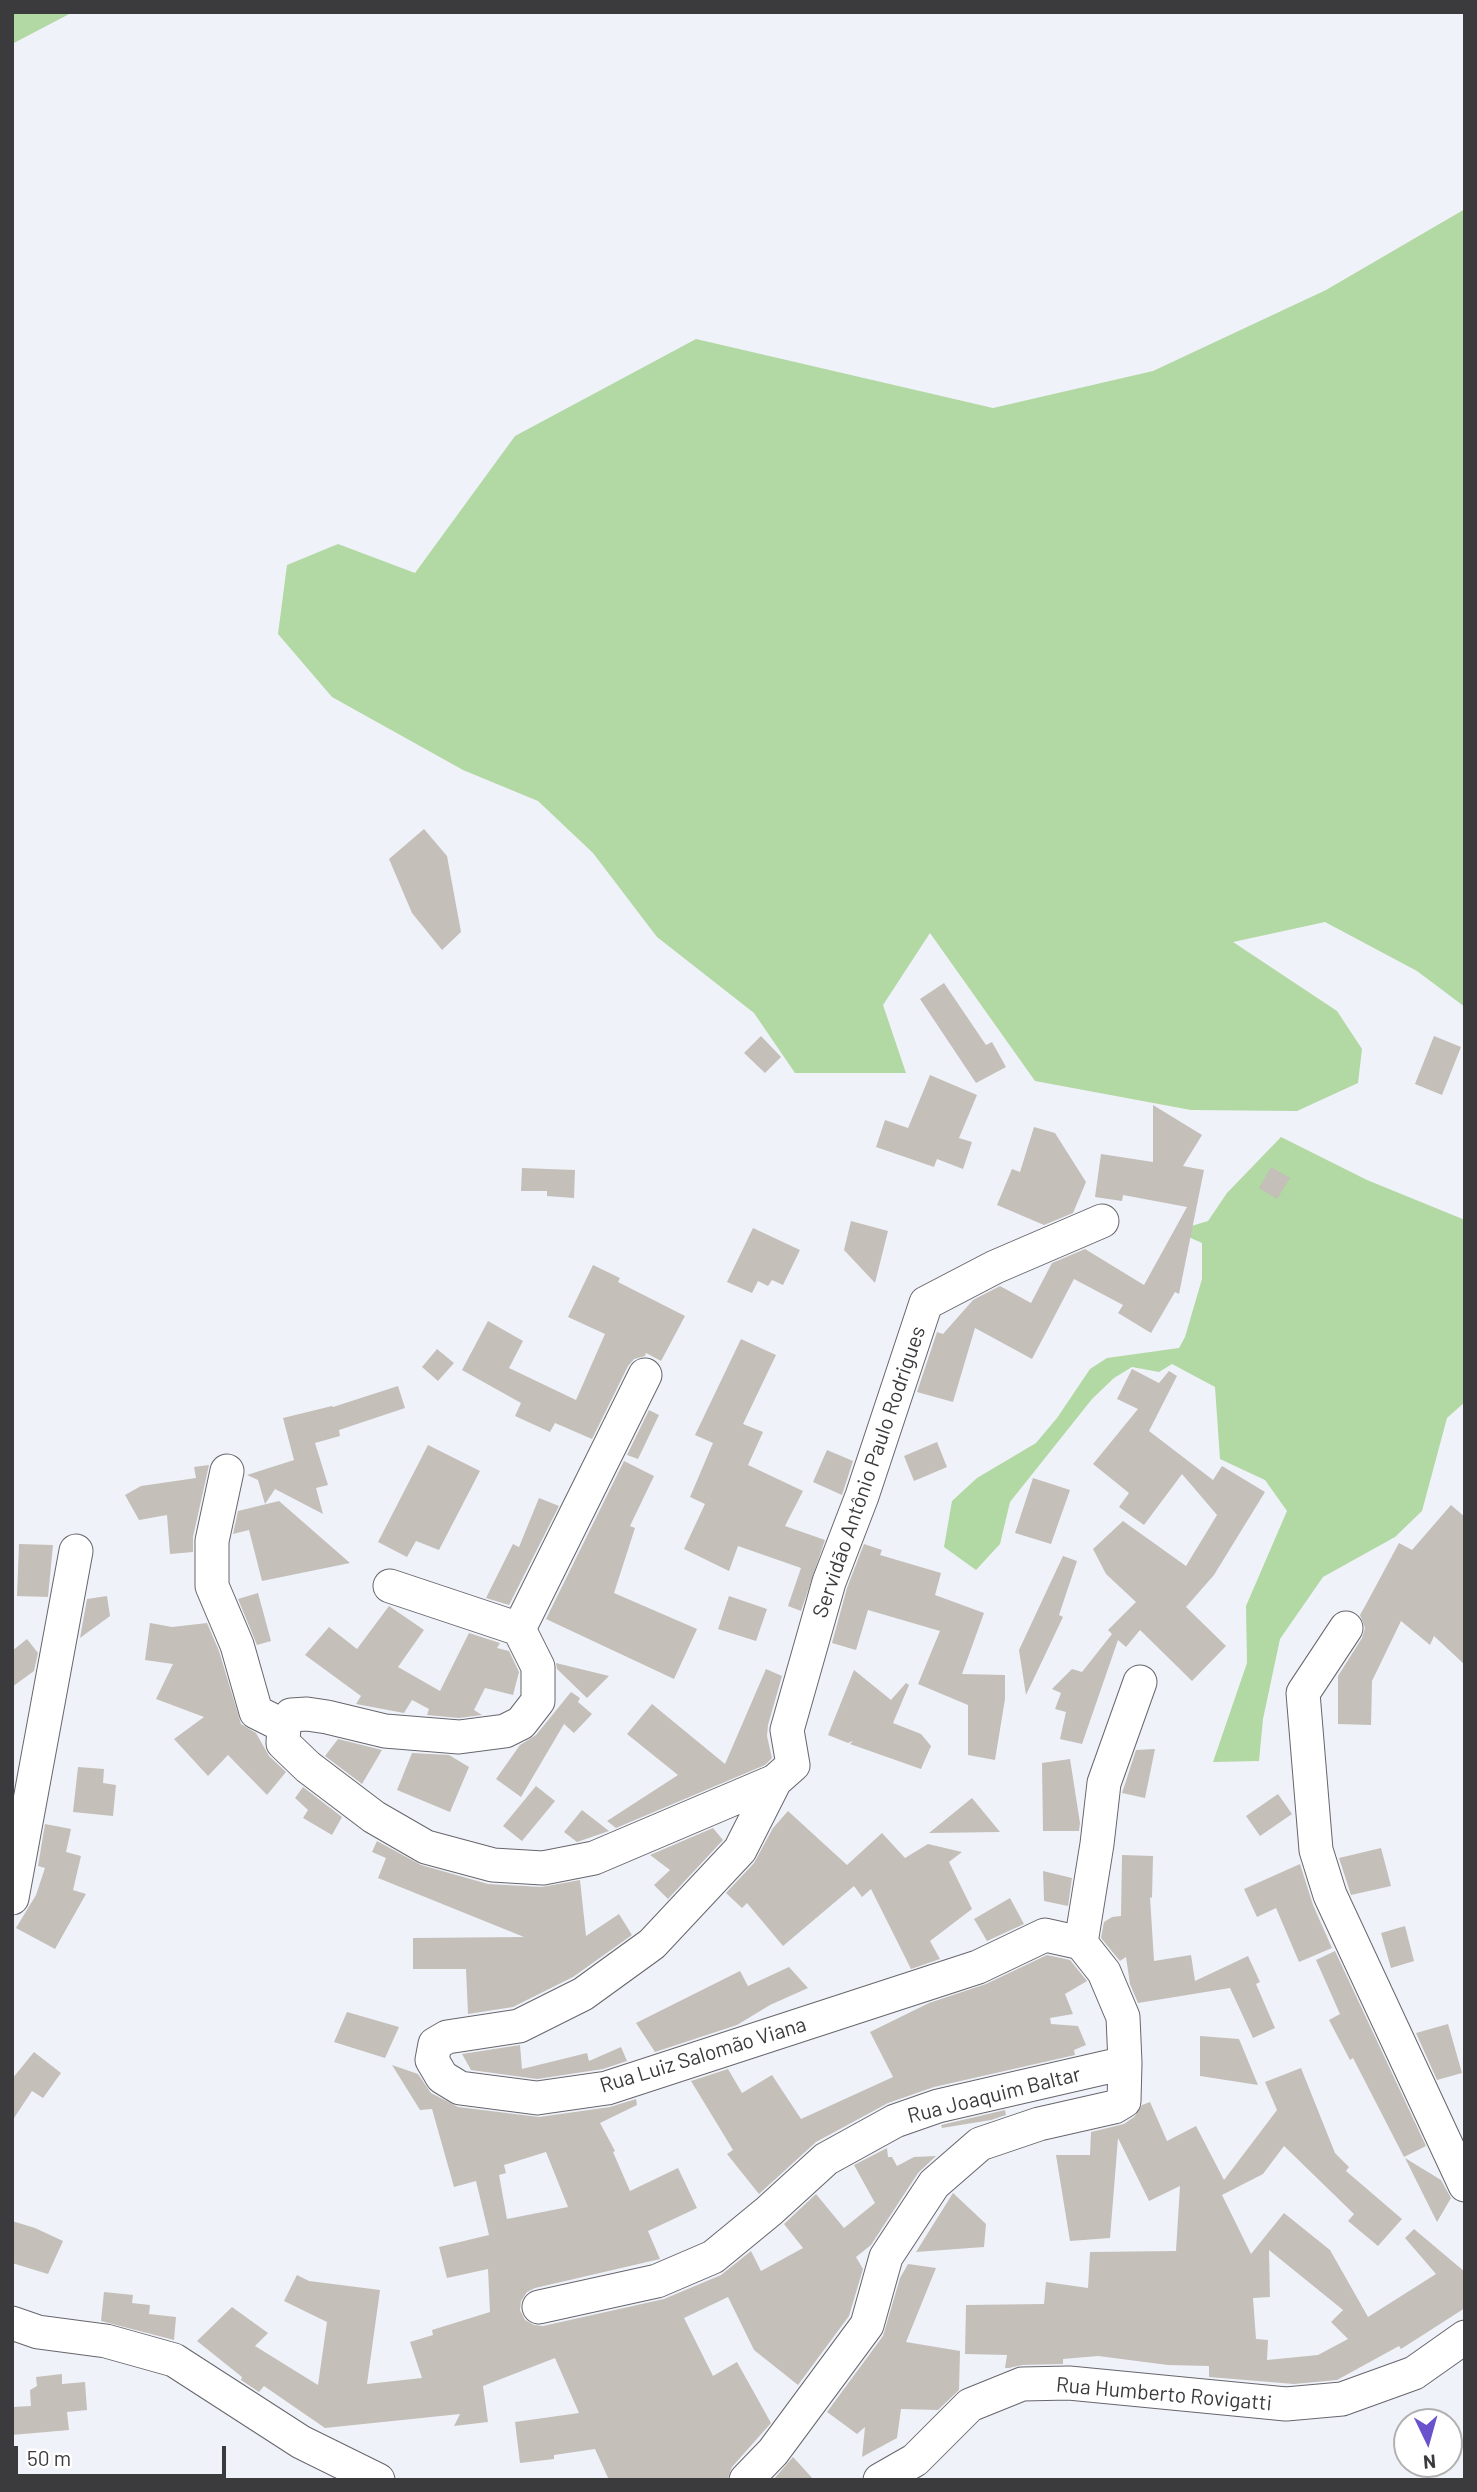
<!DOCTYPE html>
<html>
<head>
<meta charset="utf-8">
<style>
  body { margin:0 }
  #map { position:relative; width:1477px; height:2492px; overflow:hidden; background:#f0f2f9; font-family:Barlow,sans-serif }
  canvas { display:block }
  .frame { position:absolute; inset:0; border:14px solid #3b3b3e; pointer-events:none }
  .north { position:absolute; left:1393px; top:2408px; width:70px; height:70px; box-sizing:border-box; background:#fff; border:2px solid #b1b1b2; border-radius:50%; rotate:175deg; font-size:19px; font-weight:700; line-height:28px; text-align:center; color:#3b3b3e }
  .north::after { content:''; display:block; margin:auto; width:24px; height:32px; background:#6952cb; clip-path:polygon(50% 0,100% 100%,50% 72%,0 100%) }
  .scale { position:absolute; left:14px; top:2446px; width:212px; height:32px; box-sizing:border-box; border:4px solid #3b3b3e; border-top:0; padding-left:9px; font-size:21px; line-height:24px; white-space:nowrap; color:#3b3b3e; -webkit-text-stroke:5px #fff; paint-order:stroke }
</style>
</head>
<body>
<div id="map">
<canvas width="1477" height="2492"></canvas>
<div class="frame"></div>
<div class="north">N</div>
<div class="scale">50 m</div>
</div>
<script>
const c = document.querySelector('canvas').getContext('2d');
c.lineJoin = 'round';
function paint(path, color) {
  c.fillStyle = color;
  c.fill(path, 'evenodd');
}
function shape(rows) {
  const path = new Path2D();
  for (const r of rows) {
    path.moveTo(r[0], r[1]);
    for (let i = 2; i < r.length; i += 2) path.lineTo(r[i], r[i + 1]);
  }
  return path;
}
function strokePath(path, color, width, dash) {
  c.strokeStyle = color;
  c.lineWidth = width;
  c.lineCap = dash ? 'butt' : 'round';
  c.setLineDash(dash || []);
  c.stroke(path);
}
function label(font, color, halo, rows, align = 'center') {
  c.font = font + ' Barlow,sans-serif';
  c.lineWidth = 6;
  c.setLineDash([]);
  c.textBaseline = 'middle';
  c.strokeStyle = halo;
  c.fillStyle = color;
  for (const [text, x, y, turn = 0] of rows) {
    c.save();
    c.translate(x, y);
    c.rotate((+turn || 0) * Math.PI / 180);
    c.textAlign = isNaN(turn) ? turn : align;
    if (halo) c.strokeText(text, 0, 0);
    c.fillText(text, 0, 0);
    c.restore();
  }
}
paint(shape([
  [12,12,73,12,12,44],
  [1465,209,1465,1007,1417,971,1325,922,1233,942,1337,1011,1362,1049,1358,1083,1297,1111,1191,1110,1035,1081,930,933,883,1005,906,1073,795,1073,754,1013,657,937,593,853,538,801,463,770,332,697,278,634,287,565,338,544,415,573,515,436,696,339,993,408,1153,371,1326,290],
  [1281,1137,1367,1180,1465,1220,1465,1402,1447,1418,1422,1511,1395,1537,1323,1577,1280,1639,1263,1719,1259,1761,1213,1762,1247,1663,1246,1606,1287,1511,1265,1480,1220,1459,1215,1387,1172,1364,1159,1372,1132,1367,1114,1378,1092,1399,1010,1502,1000,1544,976,1570,944,1547,952,1501,977,1478,1036,1443,1057,1418,1090,1369,1107,1358,1179,1348,1185,1337,1202,1279,1202,1243,1175,1231,1208,1221,1227,1193]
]), '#b2d8a3');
paint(shape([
  [424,829,447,856,461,932,442,950,412,913,389,859],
  [944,983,986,1045,992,1042,1006,1067,976,1083,920,999],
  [761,1036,781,1057,765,1073,744,1053],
  [1434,1036,1461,1047,1442,1095,1415,1084],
  [930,1075,977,1095,959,1138,972,1142,963,1169,937,1159,934,1167,876,1147,885,1120,908,1128],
  [1153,1105,1202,1135,1183,1166,1204,1170,1179,1294,1175,1292,1151,1333,1118,1313,1123,1305,1074,1279,1032,1359,975,1328,953,1402,917,1392,937,1332,943,1334,973,1300,1000,1286,1031,1303,1052,1263,1085,1249,1144,1285,1187,1207,1123,1195,1122,1201,1095,1197,1101,1154,1153,1162],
  [1034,1127,1055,1133,1086,1182,1073,1213,1044,1225,997,1205,1012,1169,1020,1172],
  [1271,1167,1290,1178,1277,1199,1259,1188],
  [522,1168,575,1170,574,1198,547,1196,547,1191,521,1191],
  [851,1221,888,1231,875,1283,844,1250],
  [753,1228,800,1250,783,1285,772,1280,768,1286,758,1281,752,1293,727,1282],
  [593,1265,620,1278,618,1282,685,1316,661,1361,646,1353,645,1356,634,1359,628,1366,592,1439,555,1423,550,1432,515,1416,521,1403,462,1370,488,1321,523,1341,509,1368,576,1400,605,1334,568,1317],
  [741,1339,776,1355,743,1424,763,1432,748,1465,803,1491,785,1526,825,1540,801,1611,788,1606,801,1568,738,1546,729,1571,684,1549,705,1504,690,1497,713,1443,695,1435],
  [437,1349,454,1363,438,1381,422,1367],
  [1132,1369,1159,1383,1169,1371,1177,1376,1149,1431,1213,1480,1222,1466,1265,1492,1214,1575,1186,1607,1226,1646,1192,1681,1140,1630,1126,1647,1118,1640,1082,1744,1060,1739,1066,1712,1055,1709,1061,1693,1052,1689,1072,1669,1082,1672,1112,1634,1108,1630,1136,1602,1106,1574,1093,1549,1123,1521,1186,1566,1217,1515,1182,1474,1144,1525,1119,1507,1129,1493,1093,1464,1138,1409,1117,1399],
  [398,1386,405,1408,339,1430,340,1436,315,1443,328,1485,316,1488,323,1514,275,1489,265,1504,258,1480,247,1475,294,1460,283,1418,332,1406,333,1407],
  [649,1410,659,1415,638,1459,627,1455],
  [937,1442,947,1467,914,1481,904,1456],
  [428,1445,480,1471,439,1550,416,1541,407,1557,378,1542],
  [827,1450,853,1461,842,1495,813,1482],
  [624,1461,654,1476,630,1526,635,1528,614,1593,697,1629,674,1679,546,1619],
  [209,1465,193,1537,193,1552,170,1554,167,1515,139,1520,125,1495,141,1486,196,1478,194,1467],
  [1033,1478,1070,1490,1051,1544,1015,1533],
  [539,1498,559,1506,509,1605,486,1598,513,1544,519,1547],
  [279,1501,350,1563,262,1581,249,1530,233,1534,238,1511],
  [1451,1505,1465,1517,1465,1665,1434,1636,1430,1645,1401,1621,1372,1681,1371,1725,1338,1724,1338,1676,1362,1638,1365,1628,1360,1615,1364,1608,1399,1543,1412,1550],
  [19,1544,53,1545,48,1597,17,1596],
  [864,1544,882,1550,880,1555,941,1573,935,1595,984,1613,962,1674,1005,1675,1005,1699,995,1760,968,1755,968,1705,918,1684,940,1631,868,1610,856,1650,832,1643,847,1588],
  [1063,1556,1077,1561,1059,1615,1063,1617,1026,1695,1019,1650],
  [258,1593,271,1641,257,1645,238,1599],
  [107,1596,110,1616,80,1638,87,1599],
  [729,1596,767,1609,756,1641,718,1629],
  [389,1606,424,1630,398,1667,440,1691,469,1633,500,1643,497,1648,509,1651,519,1672,513,1695,485,1688,474,1710,482,1715,459,1718,427,1715,429,1709,412,1700,404,1713,356,1704,361,1696,305,1655,329,1627,357,1649],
  [150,1623,172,1627,207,1623,219,1651,241,1724,256,1733,269,1756,286,1772,267,1795,228,1755,208,1776,174,1739,204,1717,156,1699,173,1664,145,1660],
  [27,1639,38,1653,34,1671,12,1687,12,1651],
  [556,1663,609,1676,587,1698,557,1669],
  [766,1669,782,1676,768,1725,767,1736,772,1758,765,1765,616,1828,607,1821,678,1775,627,1734,652,1704,725,1764],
  [854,1670,891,1700,906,1683,909,1685,893,1723,921,1734,931,1746,921,1769,850,1744,853,1741,848,1743,828,1735],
  [571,1692,580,1698,578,1702,592,1714,574,1733,564,1724,521,1797,496,1779,520,1745,536,1735],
  [338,1739,382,1750,362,1784,325,1756],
  [1155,1749,1145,1798,1122,1793,1136,1750],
  [412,1753,449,1755,469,1767,450,1812,397,1790],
  [1070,1759,1080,1823,1079,1831,1043,1831,1042,1763],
  [78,1767,104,1769,103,1783,116,1785,113,1816,73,1812],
  [536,1786,555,1801,522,1841,503,1826],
  [303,1787,342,1817,332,1835,303,1818,308,1810,295,1798],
  [1278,1794,1292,1814,1260,1836,1246,1816],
  [972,1798,1000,1832,929,1833],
  [582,1810,609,1831,577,1842,564,1832],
  [788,1811,847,1865,882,1833,905,1858,928,1844,962,1852,949,1862,972,1909,930,1941,940,1959,911,1969,871,1889,862,1897,854,1886,783,1946,747,1903,742,1908,726,1893,754,1863,773,1828],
  [45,1824,71,1829,66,1852,81,1856,73,1890,86,1894,55,1949,16,1928,36,1895,45,1868,38,1866],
  [713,1828,723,1840,668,1899,654,1885,670,1870,650,1855],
  [377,1841,421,1865,488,1884,542,1887,580,1880,586,1936,619,1914,632,1935,573,1977,513,2007,468,2014,466,1969,413,1969,413,1938,524,1937,378,1878,386,1858,372,1852],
  [1381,1848,1391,1886,1351,1895,1339,1858],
  [1122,1855,1153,1856,1152,1898,1150,1897,1154,1961,1191,1955,1195,1981,1248,1956,1260,1982,1256,1984,1275,2028,1253,2038,1230,1988,1138,2003,1130,1984,1126,1957,1120,1961,1101,1938,1104,1922,1112,1917,1121,1916],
  [1300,1864,1313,1905,1332,1948,1299,1962,1276,1908,1257,1917,1244,1889],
  [1043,1871,1072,1878,1068,1906,1044,1901],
  [1010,1898,1024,1924,987,1941,974,1919],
  [1405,1926,1414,1961,1391,1968,1381,1933],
  [1335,1951,1426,2146,1404,2157,1353,2058,1350,2060,1329,2020,1340,2014,1316,1960],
  [1047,1955,1070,1960,1087,1981,1065,1994,1073,2014,1050,2018,1051,2024,1078,2026,1086,2045,1074,2050,1075,2055,934,2087,888,2103,816,2142,759,2194,727,2154,733,2150,691,2081,728,2069,742,2093,772,2075,801,2119,893,2077,870,2032,929,2003,986,1984],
  [789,1967,808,1988,770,2005,737,2025,655,2052,636,2023,740,1971,748,1986],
  [347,2012,399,2027,385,2058,334,2042],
  [1448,2024,1462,2073,1437,2080,1416,2033],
  [1200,2036,1239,2039,1258,2085,1200,2076],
  [520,2045,522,2069,587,2053,589,2061,621,2047,627,2061,603,2069,537,2079,471,2070,462,2054],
  [34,2052,61,2073,43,2098,32,2091,12,2121,12,2079],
  [392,2065,418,2074,431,2093,458,2107,539,2117,610,2107,636,2099,637,2105,600,2123,615,2151,613,2152,630,2191,678,2168,697,2208,648,2231,660,2259,535,2288,527,2292,521,2301,520,2310,525,2320,534,2325,543,2326,664,2299,721,2275,751,2251,761,2271,803,2248,784,2224,816,2194,844,2228,875,2203,854,2165,887,2148,888,2157,892,2157,897,2166,914,2157,936,2156,918,2173,871,2245,856,2257,863,2269,849,2316,798,2385,754,2350,728,2297,684,2318,713,2376,737,2362,771,2423,732,2467,727,2480,609,2480,595,2449,554,2455,554,2459,520,2463,515,2422,579,2413,555,2358,483,2386,488,2422,454,2426,460,2414,325,2428,264,2386,259,2392,241,2380,242,2377,197,2341,232,2307,268,2333,255,2346,318,2385,327,2322,284,2301,297,2275,309,2281,380,2290,367,2384,422,2378,410,2342,433,2335,432,2330,490,2312,488,2269,447,2278,439,2247,489,2235,476,2181,454,2187,432,2109,420,2110],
  [546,2152,568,2207,507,2219,499,2175,506,2173,504,2165],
  [1301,2068,1335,2153,1349,2167,1346,2171,1402,2219,1378,2246,1348,2221,1354,2214,1284,2146,1263,2174,1222,2195,1251,2254,1284,2213,1330,2250,1368,2317,1436,2274,1405,2238,1414,2229,1465,2272,1465,2308,1401,2349,1399,2346,1337,2380,1294,2384,1209,2377,1209,2366,1168,2365,1098,2356,1063,2359,1063,2364,1022,2365,1009,2368,1005,2368,1007,2355,965,2354,966,2305,1044,2304,1046,2282,1088,2288,1090,2252,1176,2251,1180,2186,1149,2201,1118,2138,1110,2238,1070,2241,1056,2155,1090,2155,1091,2132,1124,2124,1134,2117,1142,2105,1150,2102,1167,2141,1196,2126,1224,2180,1277,2110,1265,2082],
  [1269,2250,1343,2310,1331,2322,1348,2339,1318,2355,1267,2360,1268,2340,1256,2339,1253,2298,1270,2297],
  [1005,2110,1006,2115,991,2120,942,2128,941,2125],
  [1405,2158,1441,2180,1451,2198,1437,2222],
  [953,2193,986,2224,984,2247,916,2252],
  [12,2221,35,2228,63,2241,48,2274,12,2263],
  [908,2264,936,2268,906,2342,960,2351,959,2390,938,2410,901,2409,897,2438,862,2457,865,2427,857,2434,827,2412,883,2336,900,2278],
  [104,2292,133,2295,132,2303,150,2305,149,2314,176,2317,174,2340,101,2321],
  [62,2374,62,2384,85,2382,87,2410,67,2412,69,2430,12,2435,12,2407,31,2406,30,2390,37,2386,36,2377],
  [793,2457,814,2480,773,2480]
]), '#c4bfb9');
const minor = shape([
  [227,1471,212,1541,212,1586,237,1645,256,1712,284,1726],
  [390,1586,519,1629,538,1667,538,1701,521,1723,505,1731,459,1737,385,1731,327,1717,307,1714,291,1715,284,1726,283,1743,308,1767,374,1817,426,1847,493,1865,543,1868,594,1858,775,1781],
  [1346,1628,1303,1693,1316,1850,1330,1895,1465,2185],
  [519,1629,645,1375],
  [12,1898,76,1551],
  [1081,1943,1097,1844,1104,1783,1140,1682],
  [539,2307,657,2281,713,2257,769,2211,826,2159,895,2121,938,2106,1125,2063],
  [12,2323,38,2332,106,2341,174,2360,301,2442,378,2480],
  [746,2480,773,2452,867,2325,886,2257,934,2184,980,2144,1039,2124,1114,2107,1124,2101,1125,2063,1123,2017,1104,1972,1081,1943,1045,1935,978,1967,607,2088,537,2098,460,2088,442,2077,432,2060,435,2044,447,2037,519,2026,583,1994,652,1944,740,1850,775,1781,793,1765,787,1730,829,1582,862,1496,926,1303,995,1267,1102,1221],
  [880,2480,915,2460,970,2405,1022,2384,1069,2383,1286,2404,1342,2399,1414,2373,1465,2337]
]);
strokePath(minor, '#66666d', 35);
strokePath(minor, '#fff', 33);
label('21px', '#3b3b3e', '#fff', [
  ["Servidão Antônio Paulo Rodrigues",869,1472,-71],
  ["Rua Luiz Salomão Viana",703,2055,-17],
  ["Rua Joaquim Baltar",994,2095,-14],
  ["Rua Humberto Rovigatti",1164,2394,5]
]);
</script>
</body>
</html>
